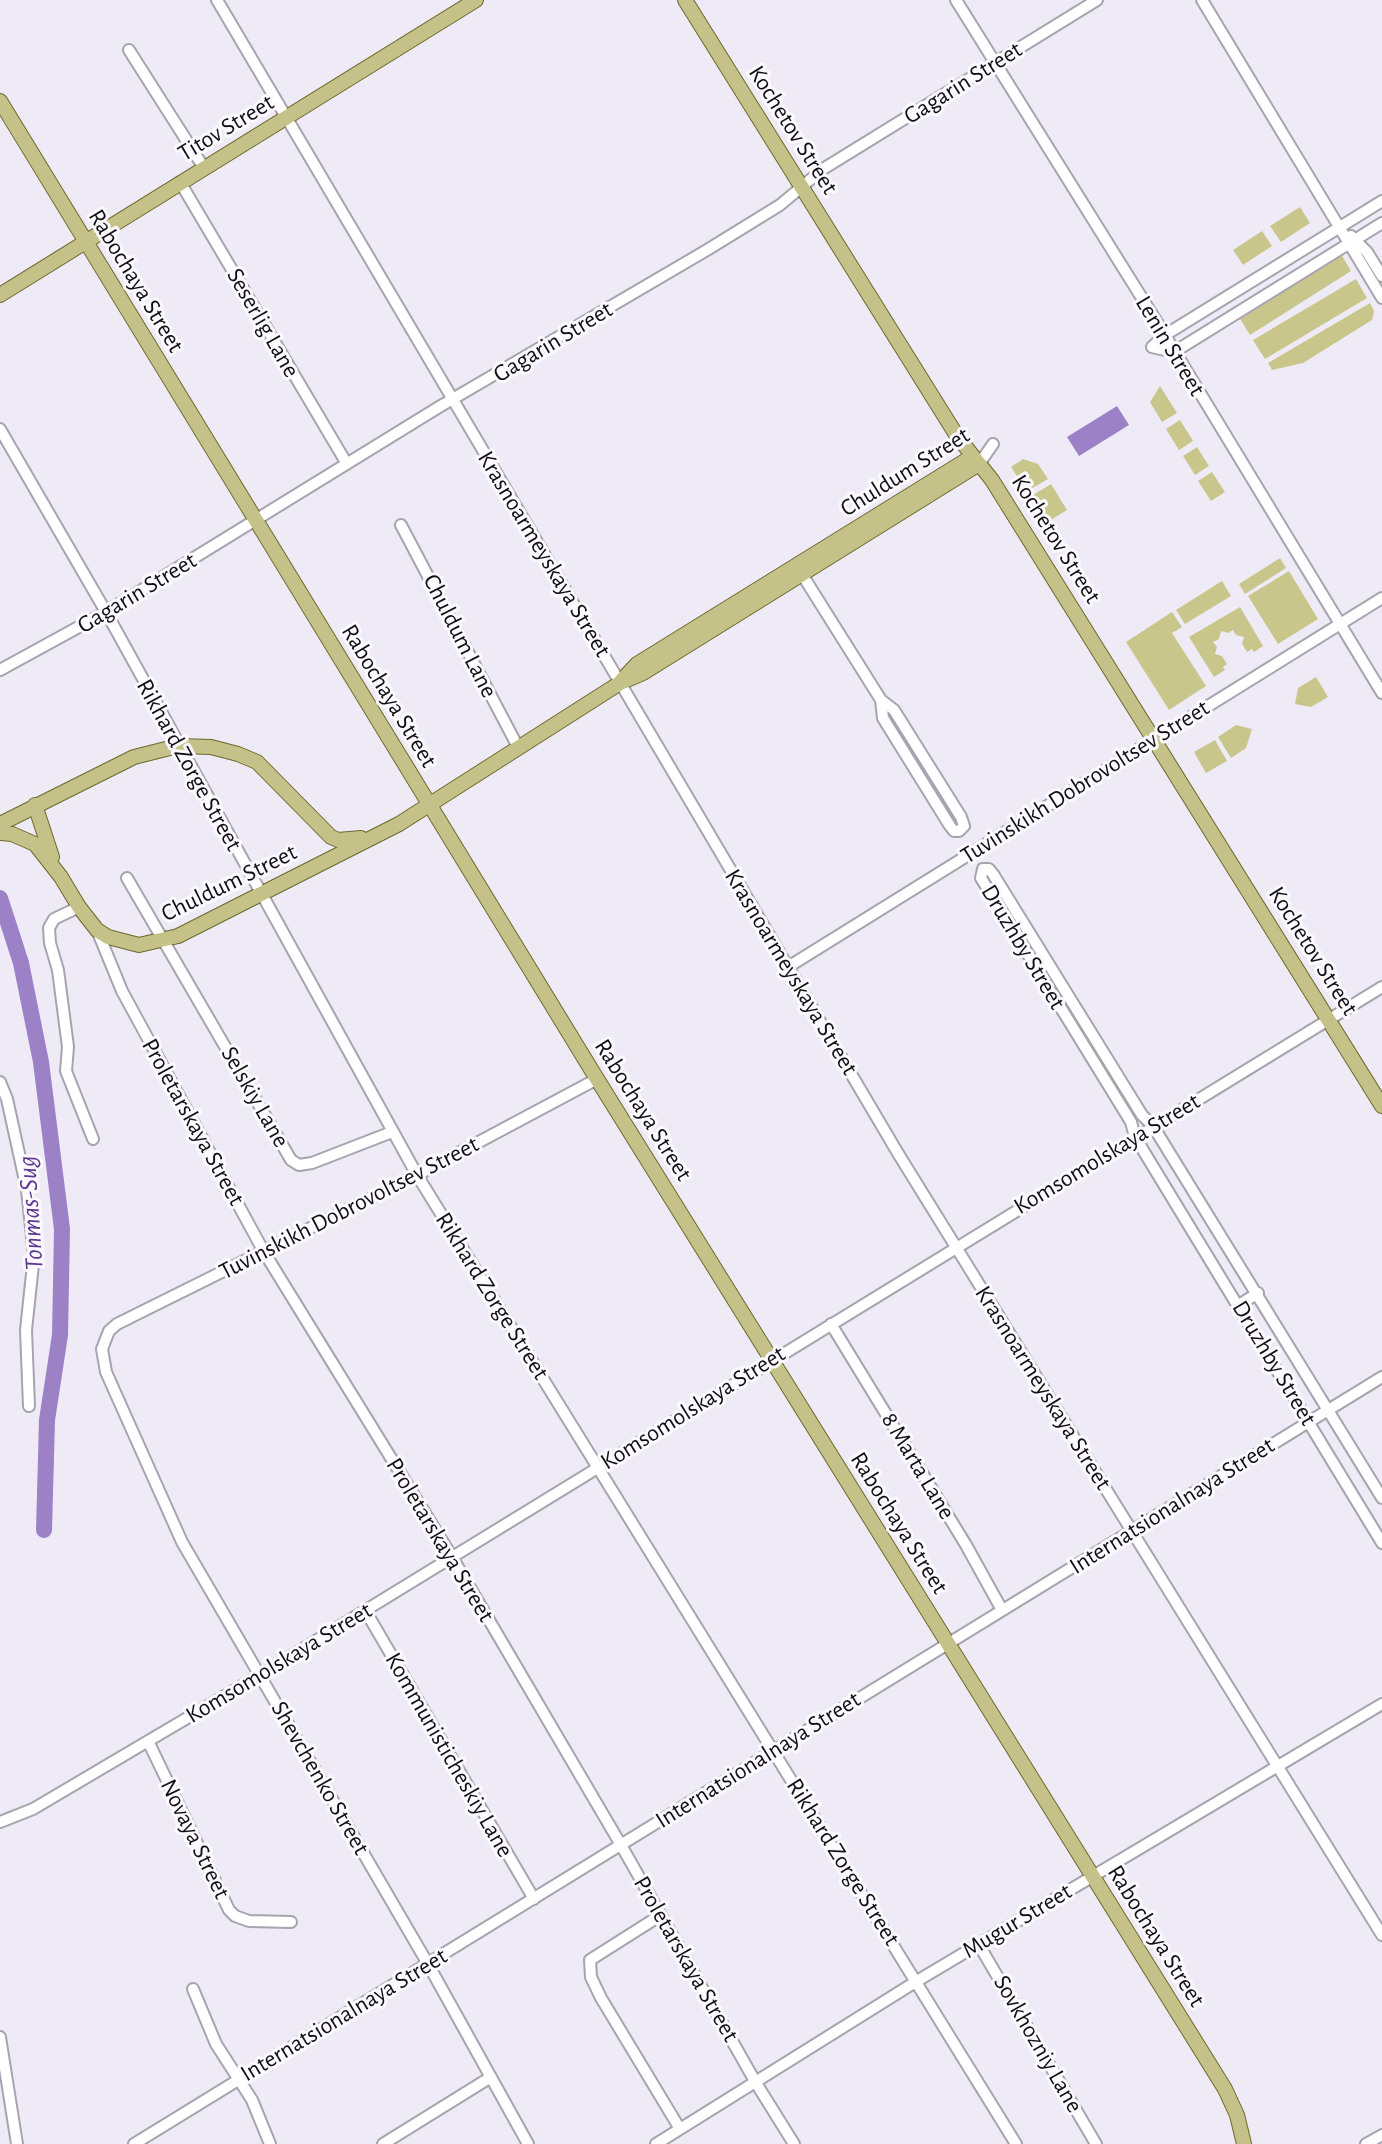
<!DOCTYPE html>
<html>
<head>
<meta charset="utf-8">
<style>
  body { margin:0 }
  canvas { display:block; background:#efebf6 }
</style>
</head>
<body>
<canvas width="1382" height="2144"></canvas>
<script>
const c = document.querySelector('canvas').getContext('2d');
c.lineJoin = 'round';
function paint(path, color) {
  c.fillStyle = color;
  c.fill(path, 'evenodd');
}
function shape(rows) {
  const path = new Path2D();
  for (const r of rows) {
    path.moveTo(r[0], r[1]);
    for (let i = 2; i < r.length; i += 2) path.lineTo(r[i], r[i + 1]);
  }
  return path;
}
function strokePath(path, color, width, dash) {
  c.strokeStyle = color;
  c.lineWidth = width;
  c.lineCap = dash ? 'butt' : 'round';
  c.setLineDash(dash || []);
  c.stroke(path);
}
function label(font, color, halo, rows, align = 'center') {
  c.font = font + ' "Alegreya Sans",sans-serif';
  c.lineWidth = 6;
  c.setLineDash([]);
  c.textBaseline = 'middle';
  c.strokeStyle = halo;
  c.fillStyle = color;
  for (const [text, x, y, turn = 0] of rows) {
    c.save();
    c.translate(x, y);
    c.rotate((+turn || 0) * Math.PI / 180);
    c.textAlign = isNaN(turn) ? turn : align;
    if (halo) c.strokeText(text, 0, 0);
    c.fillText(text, 0, 0);
    c.restore();
  }
}
paint(shape([
  [1300,207,1310,223,1281,242,1270,226],
  [1262,231,1272,246,1243,265,1233,250],
  [1341,254,1351,271,1250,335,1240,319],
  [1356,279,1367,298,1265,359,1253,340],
  [1370,303,1374,311,1372,320,1303,363,1272,370,1268,363],
  [1160,386,1177,413,1162,422,1150,402],
  [1180,420,1193,441,1179,450,1166,429],
  [1197,447,1209,466,1195,475,1183,456],
  [1023,459,1038,464,1048,479,1027,491,1011,467],
  [1212,472,1225,492,1211,501,1198,481],
  [1051,484,1067,510,1046,523,1030,497],
  [1280,558,1286,568,1245,594,1239,584],
  [1289,571,1318,619,1278,644,1248,596],
  [1222,581,1231,596,1185,624,1176,610],
  [1240,607,1263,646,1254,652,1252,649,1247,652,1242,644,1244,637,1236,635,1233,630,1228,633,1221,631,1219,639,1213,642,1217,647,1215,654,1222,656,1227,664,1223,667,1225,670,1214,677,1189,637],
  [1172,612,1182,627,1172,633,1206,686,1169,710,1126,642],
  [1316,677,1328,697,1311,707,1295,704,1298,688],
  [1236,725,1252,729,1246,748,1231,758,1218,737],
  [1215,740,1227,761,1206,773,1194,752]
]), '#c9c68c');
paint(shape([
  [1117,406,1129,425,1079,456,1067,437]
]), '#9c81c7');
strokePath(shape([
  [0,898,21,963,41,1062,62,1229,60,1335,47,1420,44,1530]
]), '#9c81c7', 16);
const minor = shape([
  [217,0,899,1155,1382,1935],
  [956,0,1160,327,1382,693],
  [1202,0,1382,298],
  [129,50,204,168],
  [180,182,347,464],
  [1351,236,1367,252,1382,276],
  [1152,347,1165,335,1382,201],
  [1152,347,1174,352,1382,223],
  [0,429,106,612,417,1175,1016,2144],
  [979,464,993,444],
  [401,525,518,747],
  [798,568,881,700,894,710,961,817,964,826,959,831,954,831,950,826,883,718,881,700],
  [0,670,106,612,439,407,707,250,780,205,823,169,1097,0],
  [127,878,291,1160,299,1165,312,1163,392,1132],
  [79,907,54,919,49,928,50,943,58,970,68,1047,66,1071,93,1139],
  [97,930,122,991,264,1252,452,1557,621,1845,756,2083,794,2144],
  [788,967,1382,598],
  [0,1082,7,1099,27,1190,34,1255,26,1330,29,1406],
  [1239,1305,1258,1293],
  [831,1324,966,1545,1002,1610],
  [1382,1498,1153,1126,1142,1115,993,874,989,869,983,869,981,878,1131,1122,1135,1137,1382,1543],
  [365,1610,534,1899],
  [148,1741,229,1910,235,1916,249,1921,291,1922],
  [0,1822,33,1809,260,1675,1382,987],
  [661,1915,590,1960,591,1977,601,1998,680,2129],
  [979,1945,1096,2144],
  [193,1989,216,2044,252,2100,270,2144],
  [0,2037,17,2144],
  [134,2144,1382,1377],
  [383,2144,491,2077],
  [528,2144,428,1964,182,1542,106,1372,102,1349,109,1331,117,1324,417,1175,597,1079],
  [656,2144,917,1981,1382,1704],
  [1366,2144,1382,2135]
]);
const major = shape([
  [685,0,957,436,992,480,1382,1106],
  [0,101,597,1079,1225,2089,1237,2115,1244,2144],
  [0,295,476,0],
  [621,681,637,664,973,456],
  [35,805,52,857],
  [0,824,134,757,178,746,211,747,238,754,257,762,331,837,338,840,361,838],
  [0,833,12,834,35,844,61,877,79,907,97,930,108,937,139,945,178,936,399,824,620,683,643,673,979,464]
]);
strokePath(minor, '#a8a4af', 14);
strokePath(major, '#6d682c', 16);
strokePath(minor, '#fff', 10);
strokePath(major, '#c5c289', 14);
label('24px', '#0f0e12', '#fbf9fe', [
  ["Gagarin Street",963,83,-32],
  ["Titov Street",226,128,-31],
  ["Kochetov Street",793,130,58],
  ["Rabochaya Street",136,281,59],
  ["Seserlig Lane",263,323,60],
  ["Gagarin Street",553,342,-31],
  ["Lenin Street",1170,346,59],
  ["Chuldum Street",905,472,-32],
  ["Kochetov Street",1056,539,58],
  ["Krasnoarmeyskaya Street",544,554,59],
  ["Gagarin Street",137,593,-31],
  ["Chuldum Lane",460,636,63],
  ["Rabochaya Street",389,696,59],
  ["Rikhard Zorge Street",189,765,61],
  ["Tuvinskikh Dobrovoltsev Street",1085,782,-32],
  ["Chuldum Street",229,883,-26],
  ["Druzhby Street",1023,947,59],
  ["Kochetov Street",1313,951,58],
  ["Krasnoarmeyskaya Street",791,972,59],
  ["Selskiy Lane",255,1097,60],
  ["Rabochaya Street",643,1110,58],
  ["Proletarskaya Street",193,1122,61],
  ["Komsomolskaya Street",1107,1154,-31],
  ["Tuvinskikh Dobrovoltsev Street",349,1208,-27],
  ["Rikhard Zorge Street",492,1296,58],
  ["Druzhby Street",1274,1363,59],
  ["Krasnoarmeyskaya Street",1043,1388,58],
  ["Komsomolskaya Street",693,1408,-32],
  ["8 Marta Lane",918,1466,59],
  ["Internatsionalnaya Street",1172,1506,-32],
  ["Rabochaya Street",899,1523,58],
  ["Proletarskaya Street",440,1540,59],
  ["Komsomolskaya Street",279,1663,-31],
  ["Kommunisticheskiy Lane",449,1755,60],
  ["Internatsionalnaya Street",758,1760,-32],
  ["Shevchenko Street",320,1778,60],
  ["Novaya Street",195,1839,64],
  ["Rikhard Zorge Street",843,1862,58],
  ["Mugur Street",1017,1921,-31],
  ["Rabochaya Street",1156,1936,58],
  ["Proletarskaya Street",686,1959,60],
  ["Internatsionalnaya Street",344,2015,-31],
  ["Sovkhozniy Lane",1038,2044,60]
]);
label('italic 26px', '#5e388d', '#fbf9fe', [
  ["Tonmas-Sug",31,1213,-94]
]);
</script>
</body>
</html>
